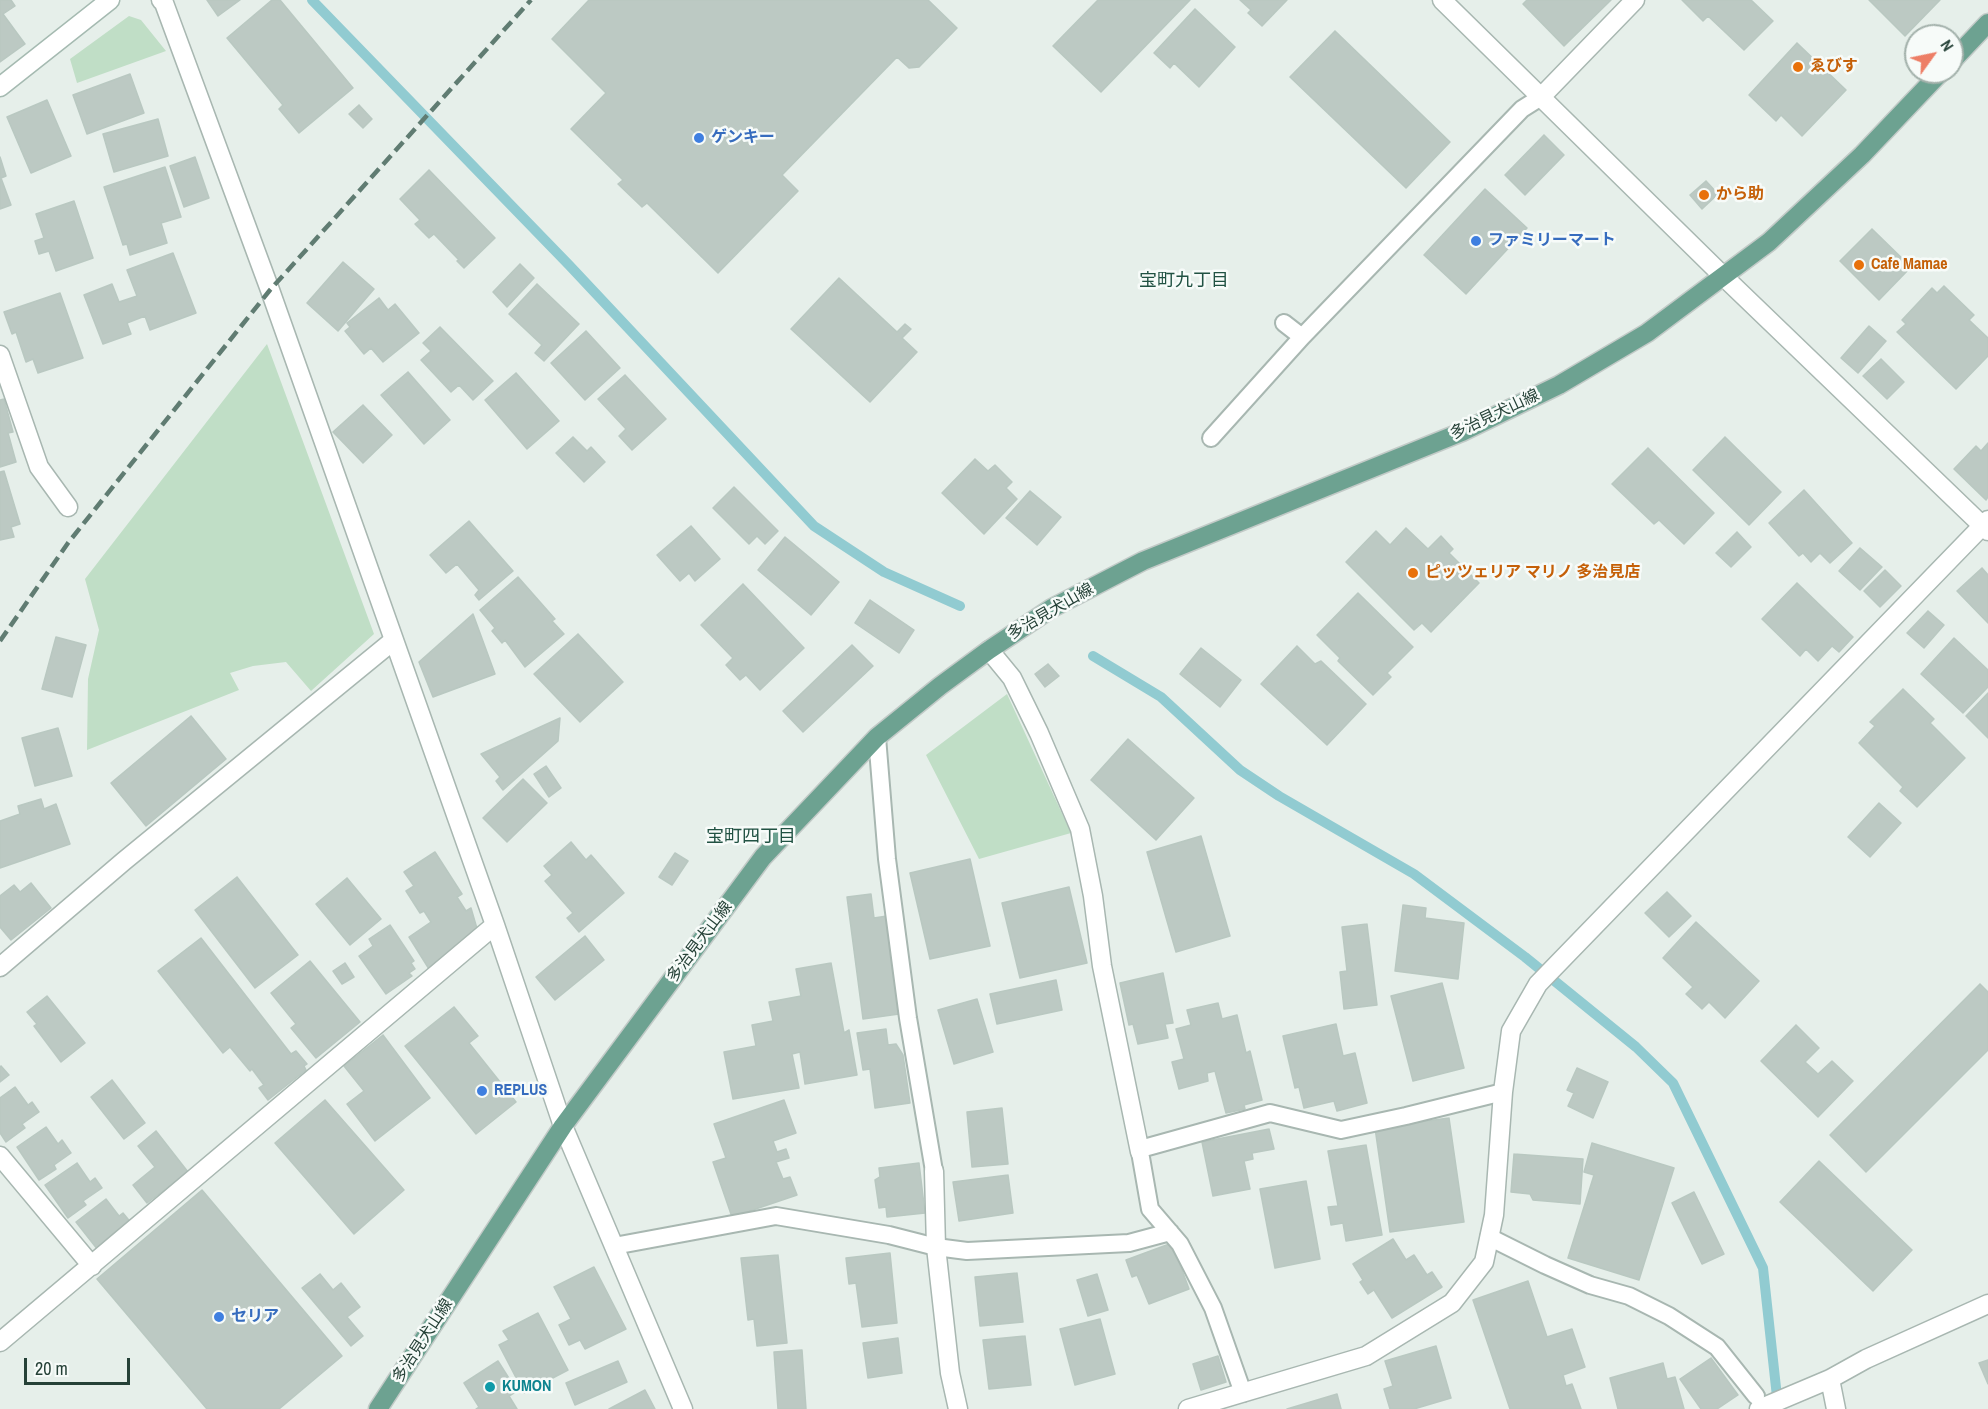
<!DOCTYPE html>
<html>
<head>
<meta charset="utf-8">
<style>
  body { margin:0 }
  #map { position:relative; width:1988px; height:1409px; overflow:hidden; background:#e6efea; font-family:"Archivo Narrow",sans-serif }
  canvas { display:block }
  .north { position:absolute; left:1904px; top:24px; width:60px; height:60px; box-sizing:border-box; background:#f7fbf9; border:2px solid #a3b1ab; border-radius:50%; rotate:57deg; font-size:16px; font-weight:700; line-height:24px; text-align:center; color:#254137 }
  .north::after { content:''; display:block; margin:auto; width:21px; height:27px; background:#ed7e66; clip-path:polygon(50% 0,100% 100%,50% 72%,0 100%) }
  .scale { position:absolute; left:24px; top:1358px; width:106px; height:27px; box-sizing:border-box; border:3px solid #254137; border-top:0; padding-left:8px; font-size:18px; line-height:21px; white-space:nowrap; color:#254137; -webkit-text-stroke:4px #f7fbf9; paint-order:stroke }
</style>
</head>
<body>
<div id="map">
<canvas width="1988" height="1409"></canvas>
<div class="north">N</div>
<div class="scale">20 m</div>
</div>
<script>
const c = document.querySelector('canvas').getContext('2d');
c.lineJoin = 'round';
function paint(path, color) {
  c.fillStyle = color;
  c.fill(path, 'evenodd');
}
function shape(rows) {
  const path = new Path2D();
  for (const r of rows) {
    path.moveTo(r[0], r[1]);
    for (let i = 2; i < r.length; i += 2) path.lineTo(r[i], r[i + 1]);
  }
  return path;
}
function strokePath(path, color, width, dash) {
  c.strokeStyle = color;
  c.lineWidth = width;
  c.lineCap = dash ? 'butt' : 'round';
  c.setLineDash(dash || []);
  c.stroke(path);
}
function label(font, color, halo, rows, align = 'center') {
  c.font = font + ' "Archivo Narrow","Noto Sans JP",sans-serif';
  c.lineWidth = 5;
  c.setLineDash([]);
  c.textBaseline = 'middle';
  c.strokeStyle = halo;
  c.fillStyle = color;
  for (const [text, x, y, turn = 0] of rows) {
    c.save();
    c.translate(x, y);
    c.rotate((+turn || 0) * Math.PI / 180);
    c.textAlign = isNaN(turn) ? turn : align;
    if (halo) c.strokeText(text, 0, 0);
    c.fillText(text, 0, 0);
    c.restore();
  }
}
paint(shape([
  [129,16,141,20,166,51,77,83,70,59],
  [267,344,374,634,311,691,286,662,253,666,230,673,239,690,87,750,88,679,99,630,85,579],
  [1007,694,1071,833,979,859,926,755]
]), '#c0dec6');
strokePath(shape([
  [312,0,569,265,814,526,884,572,960,606],
  [1093,656,1161,697,1240,770,1279,796,1414,874,1525,957,1636,1047,1673,1083,1763,1268,1778,1406]
]), '#91cbd1', 10);
const building = shape([
  [0,0,11,0,15,6,3,14,25,44,0,62,0,0],
  [207,0,240,0,218,16,207,0],
  [272,0,280,0,353,88,299,133,279,109,283,105,227,38,272,0],
  [589,0,928,0,957,28,919,67,909,68,897,57,782,175,798,191,718,273,647,203,642,207,618,184,623,180,571,129,606,93,552,39,589,0],
  [1098,0,1190,0,1101,92,1053,46,1098,0],
  [1240,0,1287,0,1262,26,1248,13,1251,10,1240,0],
  [1527,0,1611,0,1564,46,1523,4,1527,0],
  [1682,0,1751,0,1773,21,1744,50,1708,16,1703,21,1682,0],
  [1869,0,1940,0,1905,36,1869,0],
  [1195,9,1235,47,1199,87,1174,63,1170,68,1154,53,1195,9],
  [1335,31,1450,142,1406,188,1290,77,1335,31],
  [1797,43,1846,90,1802,136,1781,115,1776,121,1749,95,1797,43],
  [130,74,144,113,87,134,73,95,130,74],
  [47,100,71,156,31,173,7,117,47,100],
  [359,105,372,119,363,128,349,114,359,105],
  [158,119,168,156,114,172,103,134,158,119],
  [1544,135,1564,155,1525,195,1505,175,1544,135],
  [0,157,6,176,1,178,11,205,0,209,0,157],
  [195,157,209,198,184,207,170,166,195,157],
  [165,167,181,217,161,223,167,243,130,255,127,244,123,245,104,187,165,167],
  [429,170,495,238,464,268,457,261,459,260,434,234,429,238,415,224,420,220,400,199,429,170],
  [1706,181,1718,194,1702,209,1690,195,1706,181],
  [1485,189,1527,228,1466,294,1424,255,1485,189],
  [74,201,93,258,56,271,49,251,39,254,35,241,44,238,36,214,74,201],
  [1872,229,1911,267,1879,300,1840,261,1872,229],
  [173,253,196,313,150,330,145,316,127,323,131,334,103,344,84,295,112,284,119,302,137,296,127,270,173,253],
  [343,262,374,289,338,331,307,303,343,262],
  [520,264,534,278,507,307,493,292,520,264],
  [839,278,897,332,905,324,911,329,902,338,917,352,870,402,791,329,839,278],
  [537,284,579,324,544,361,535,353,542,345,509,314,537,284],
  [1944,286,1974,315,1969,320,1988,338,1988,356,1956,389,1897,332,1906,324,1902,320,1932,288,1937,293,1944,286],
  [60,293,83,358,38,373,33,359,26,362,16,332,12,334,4,312,60,293],
  [379,298,388,310,395,304,419,333,383,362,371,348,364,354,345,331,350,327,347,323,379,298],
  [1869,326,1886,341,1858,373,1841,358,1869,326],
  [440,327,493,381,473,400,459,385,451,392,421,360,431,351,423,343,440,327],
  [586,331,620,368,585,400,551,363,586,331],
  [1881,359,1904,382,1887,399,1863,376,1881,359],
  [408,372,450,420,424,444,381,395,408,372],
  [516,373,559,421,527,449,485,400,516,373],
  [625,375,666,419,632,450,619,436,626,429,598,399,625,375],
  [4,399,13,432,8,433,16,462,0,467,0,400,4,399],
  [363,405,392,435,363,463,333,432,363,405],
  [573,437,587,451,591,447,605,462,584,482,556,453,573,437],
  [1725,437,1781,492,1749,525,1693,470,1725,437],
  [1988,443,1988,497,1986,500,1954,469,1976,446,1981,451,1988,443],
  [1648,448,1714,513,1684,544,1659,520,1654,524,1612,484,1648,448],
  [975,459,988,471,995,465,1012,482,1006,488,1017,499,984,534,942,493,975,459],
  [4,471,20,524,11,527,14,537,0,540,0,472,4,471],
  [734,487,778,531,765,544,757,536,749,544,713,508,734,487],
  [1804,490,1852,543,1830,563,1820,553,1811,562,1803,553,1799,556,1769,523,1804,490],
  [1030,491,1061,517,1037,545,1006,518,1030,491],
  [469,521,513,571,479,600,475,595,479,590,457,564,446,573,430,555,469,521],
  [691,526,720,559,695,581,689,573,680,581,657,555,691,526],
  [1406,528,1428,549,1441,536,1453,549,1449,553,1479,583,1431,632,1422,623,1414,630,1346,562,1376,531,1390,545,1406,528],
  [1737,532,1751,547,1731,567,1716,553,1737,532],
  [785,537,839,582,811,615,758,570,785,537],
  [1860,548,1882,567,1860,590,1839,571,1860,548],
  [1982,568,1988,575,1988,623,1957,591,1982,568],
  [1885,570,1901,586,1880,607,1864,591,1885,570],
  [518,577,555,619,552,621,564,634,525,667,505,640,502,643,492,631,495,628,480,610,518,577],
  [1797,583,1853,637,1839,652,1832,646,1818,661,1806,649,1800,656,1762,619,1797,583],
  [743,584,804,648,760,690,746,675,740,680,726,665,733,658,701,625,743,584],
  [1358,593,1413,647,1387,673,1391,677,1373,695,1338,661,1340,658,1317,635,1358,593],
  [870,600,914,630,899,653,855,623,870,600],
  [1928,611,1944,625,1924,648,1907,633,1928,611],
  [473,614,495,674,433,697,419,662,473,614],
  [578,634,623,682,580,722,534,674,578,634],
  [56,637,86,645,72,697,42,689,56,637],
  [1954,638,1988,670,1988,687,1963,713,1921,674,1954,638],
  [852,645,873,666,803,732,783,711,852,645],
  [1297,646,1315,664,1321,661,1366,704,1327,745,1261,684,1297,646],
  [1201,648,1241,680,1220,707,1180,674,1201,648],
  [1048,664,1059,676,1045,687,1035,674,1048,664],
  [1903,689,1934,719,1930,723,1965,758,1917,807,1900,791,1903,787,1859,743,1875,726,1870,722,1903,689],
  [1988,693,1988,738,1966,716,1988,693],
  [191,716,226,759,146,826,111,783,191,716],
  [560,718,558,741,503,790,496,781,500,777,481,754,560,718],
  [58,728,72,776,35,786,22,738,58,728],
  [1128,739,1194,798,1156,840,1091,780,1128,739],
  [546,766,561,788,549,797,534,774,546,766],
  [523,779,547,803,507,842,483,818,523,779],
  [41,799,44,809,56,804,70,844,0,868,0,821,20,814,18,806,41,799],
  [1879,803,1901,823,1870,857,1848,837,1879,803],
  [1201,836,1230,936,1176,952,1147,852,1201,836],
  [571,842,586,860,591,855,624,893,579,932,567,918,573,913,545,881,552,875,544,866,571,842],
  [435,852,462,894,457,897,466,911,471,908,478,932,429,969,409,937,431,922,424,911,420,913,406,891,414,886,404,872,435,852],
  [675,853,688,861,672,885,659,877,675,853],
  [970,859,990,946,930,959,910,873,970,859],
  [237,877,298,955,255,988,195,910,237,877],
  [347,878,381,919,350,945,316,904,347,878],
  [31,883,51,908,11,940,0,927,0,896,14,885,20,892,31,883],
  [1069,887,1087,963,1020,978,1002,903,1069,887],
  [1667,892,1691,916,1669,937,1645,913,1667,892],
  [871,894,874,918,887,916,899,1014,863,1019,847,897,871,894],
  [1403,905,1426,908,1425,918,1464,923,1458,979,1395,971,1403,905],
  [1696,922,1759,981,1725,1018,1709,1002,1702,1009,1686,994,1693,987,1663,958,1696,922],
  [1367,924,1377,1005,1344,1009,1340,972,1347,971,1342,927,1367,924],
  [390,925,414,961,411,963,415,969,409,973,412,976,386,994,359,956,373,946,369,939,390,925],
  [585,936,604,960,555,1000,536,977,585,936],
  [201,938,291,1054,296,1051,307,1064,304,1066,306,1070,268,1100,259,1088,264,1085,252,1069,250,1071,230,1047,223,1053,158,971,201,938],
  [310,961,360,1022,316,1058,291,1028,296,1024,271,993,310,961],
  [345,963,354,977,342,984,333,971,345,963],
  [831,963,844,1033,849,1030,857,1075,805,1084,800,1052,792,1054,799,1088,733,1099,724,1052,756,1046,752,1025,773,1021,769,1002,801,996,796,969,831,963],
  [1163,973,1173,1023,1165,1024,1168,1038,1138,1044,1133,1024,1129,1025,1120,983,1163,973],
  [1056,980,1062,1010,997,1024,990,994,1056,980],
  [1442,983,1464,1068,1413,1081,1391,996,1442,983],
  [1980,984,1988,992,1988,1050,1866,1172,1830,1135,1980,984],
  [47,996,85,1043,61,1062,34,1026,37,1024,27,1012,47,996],
  [977,999,993,1052,954,1064,938,1010,977,999],
  [1218,1003,1222,1019,1237,1015,1246,1053,1250,1051,1262,1100,1244,1105,1245,1109,1226,1113,1215,1071,1207,1073,1208,1081,1179,1089,1172,1062,1184,1059,1176,1029,1191,1025,1187,1010,1218,1003],
  [454,1007,478,1036,469,1043,516,1102,476,1134,405,1046,454,1007],
  [1336,1024,1343,1056,1355,1053,1367,1103,1337,1111,1334,1101,1304,1108,1299,1087,1295,1088,1283,1036,1336,1024],
  [1796,1025,1819,1048,1805,1062,1818,1074,1832,1061,1853,1081,1818,1117,1761,1061,1796,1025],
  [886,1029,888,1045,896,1044,903,1055,910,1103,875,1108,870,1069,863,1070,857,1033,886,1029],
  [383,1035,430,1098,375,1141,347,1104,364,1091,344,1066,383,1035],
  [1,1066,9,1075,0,1082,0,1067,1,1066],
  [1577,1068,1608,1082,1593,1118,1568,1106,1574,1093,1567,1090,1577,1068],
  [112,1080,145,1123,124,1139,91,1097,112,1080],
  [15,1087,28,1105,32,1102,39,1112,22,1124,25,1128,6,1142,0,1133,0,1098,15,1087],
  [325,1100,404,1190,354,1234,275,1143,325,1100],
  [784,1100,796,1133,773,1141,777,1152,786,1149,789,1158,776,1162,783,1179,790,1177,797,1195,732,1217,713,1162,726,1158,714,1124,784,1100],
  [1002,1108,1008,1164,972,1167,967,1112,1002,1108],
  [1449,1118,1464,1222,1390,1232,1375,1128,1449,1118],
  [46,1127,58,1144,62,1140,71,1153,54,1165,56,1169,39,1180,17,1147,46,1127],
  [1269,1129,1274,1149,1252,1153,1253,1159,1244,1161,1250,1189,1213,1196,1202,1142,1269,1129],
  [156,1131,188,1172,147,1203,133,1185,155,1167,138,1146,156,1131],
  [1592,1143,1674,1168,1639,1280,1568,1258,1594,1175,1584,1172,1592,1143],
  [1366,1145,1382,1235,1346,1241,1343,1223,1331,1225,1328,1207,1338,1206,1328,1151,1366,1145],
  [1514,1154,1583,1159,1580,1204,1533,1200,1530,1194,1511,1192,1514,1154],
  [1819,1161,1912,1250,1873,1291,1780,1202,1819,1161],
  [77,1163,90,1182,95,1178,102,1188,83,1201,86,1205,68,1218,45,1185,77,1163],
  [919,1163,925,1213,887,1217,886,1207,879,1208,875,1180,880,1177,879,1168,919,1163],
  [1008,1175,1013,1213,959,1221,953,1182,1008,1175],
  [1306,1181,1320,1259,1275,1268,1260,1189,1306,1181],
  [202,1190,342,1356,279,1409,207,1409,97,1279,202,1190],
  [1694,1192,1724,1254,1702,1264,1672,1203,1694,1192],
  [106,1199,119,1216,123,1213,132,1224,98,1250,76,1222,106,1199],
  [1393,1239,1406,1260,1414,1255,1427,1275,1432,1272,1442,1287,1392,1318,1374,1290,1368,1294,1360,1282,1363,1280,1353,1264,1393,1239],
  [1172,1243,1189,1289,1149,1304,1137,1275,1132,1277,1126,1260,1172,1243],
  [890,1253,897,1323,862,1327,856,1283,849,1284,846,1258,890,1253],
  [778,1255,787,1343,757,1346,754,1319,748,1320,741,1258,778,1255],
  [594,1267,626,1329,585,1349,580,1340,569,1345,559,1325,571,1319,554,1287,594,1267],
  [1017,1273,1023,1322,980,1326,975,1277,1017,1273],
  [320,1274,333,1290,341,1283,360,1307,347,1317,363,1336,351,1346,302,1288,320,1274],
  [1097,1274,1108,1310,1088,1316,1077,1280,1097,1274],
  [1528,1281,1547,1337,1572,1329,1585,1367,1563,1375,1566,1386,1572,1384,1581,1409,1510,1409,1473,1300,1528,1281],
  [538,1313,568,1370,524,1393,499,1345,509,1340,503,1331,538,1313],
  [1100,1319,1115,1374,1075,1385,1060,1329,1100,1319],
  [1025,1336,1031,1385,989,1389,983,1340,1025,1336],
  [898,1338,902,1373,868,1378,863,1343,898,1338],
  [1436,1346,1451,1398,1414,1409,1390,1409,1384,1389,1393,1386,1385,1361,1436,1346],
  [802,1350,806,1409,778,1409,774,1352,802,1350],
  [1218,1356,1226,1382,1201,1390,1193,1364,1218,1356],
  [1711,1358,1738,1395,1717,1409,1701,1409,1680,1379,1711,1358],
  [1988,1360,1988,1384,1979,1363,1988,1360],
  [498,1361,517,1391,509,1396,517,1409,476,1409,479,1407,464,1383,498,1361],
  [618,1361,627,1382,575,1405,566,1383,618,1361],
  [1663,1363,1667,1379,1675,1377,1684,1409,1618,1409,1610,1378,1663,1363],
  [645,1390,655,1409,609,1409,645,1390],
  [1337,1394,1341,1409,1287,1409,1337,1394]
]);
paint(building, '#bcc9c3');
strokePath(building, '#b9c8c1', 1.5);
const lane = shape([
  [1284,323,1302,337],
  [1211,438,1302,337,1522,109,1541,97],
  [877,737,887,859,908,1018,934,1171],
  [1489,1237,1545,1265,1590,1285,1629,1296,1669,1316,1717,1347,1756,1396],
  [614,1246,776,1216,889,1235,936,1247,967,1251,1129,1243,1170,1232],
  [1243,1393,1213,1308,1180,1244,1150,1209,1140,1152,1144,1148,1270,1113,1341,1130,1406,1116,1503,1092]
]);
const street = shape([
  [161,0,164,3,270,290,495,925,563,1126,683,1409],
  [1442,0,1723,276,1988,531],
  [1541,97,1635,0],
  [0,355,39,467,68,507],
  [989,650,1012,678,1039,733,1080,829,1093,896,1102,966,1140,1152],
  [0,967,124,861,394,640],
  [0,1156,92,1266],
  [934,1171,936,1247,950,1373,958,1409],
  [0,1342,495,925],
  [1830,1379,1836,1409],
  [1188,1409,1366,1356,1452,1303,1484,1262,1494,1215,1503,1092,1511,1031,1538,984,1988,520],
  [1759,1409,1830,1379,1866,1359,1988,1304]
]);
const secondary = shape([
  [0,87,110,0]
]);
const primary = shape([
  [1952,61,1988,23],
  [378,1409,563,1126,763,857,877,737,940,686,989,650,1052,608,1143,561,1462,432,1559,385,1647,333,1769,242,1862,155,1941,72]
]);
strokePath(lane, '#a8b7b1', 20);
strokePath(street, '#a8b7b1', 21);
strokePath(secondary, '#a5bab1', 21);
strokePath(primary, '#c2cac7', 21);
strokePath(lane, '#fff', 16);
strokePath(street, '#fff', 18);
strokePath(secondary, '#fff', 18);
strokePath(primary, '#6da291', 18);
strokePath(shape([
  [0,641,68,543,270,290,531,0]
]), '#607c72', 4.5, [12, 6]);
for (const [x, y, r, color] of [
  [1798,67,6,"#e8710a"],
  [699,138,6,"#3f7fe0"],
  [1704,195,6,"#e8710a"],
  [1476,241,6,"#3f7fe0"],
  [1859,265,6,"#e8710a"],
  [1413,573,6,"#e8710a"],
  [482,1091,6,"#3f7fe0"],
  [219,1317,6,"#3f7fe0"],
  [490,1387,6,"#0f9aa8"]
]) {
  const dot = new Path2D();
  dot.arc(x, y, r, 0, 2 * Math.PI);
  c.fillStyle = color;
  c.fill(dot);
  strokePath(dot, '#f7fbf9', 2);
}
label('bold 16px', '#c56008', '#f7fbf9', [
  ["ゑびす",1810,67],
  ["から助",1716,195],
  ["Cafe Mamae",1871,265],
  ["ピッツェリア マリノ 多治見店",1425,573]
], 'left');
label('bold 16px', '#366cbe', '#f7fbf9', [
  ["ゲンキー",711,138],
  ["ファミリーマート",1488,241],
  ["REPLUS",494,1091],
  ["セリア",231,1317]
], 'left');
label('16px', '#254137', '#f7fbf9', [
  ["多治見犬山線",1495,415,-25],
  ["多治見犬山線",1051,612,-30],
  ["多治見犬山線",700,942,-53],
  ["多治見犬山線",423,1341,-57]
]);
label('bold 16px', '#0d838f', '#f7fbf9', [
  ["KUMON",502,1387]
], 'left');
label('18px', '#215243', '#f7fbf9', [
  ["宝町九丁目",1184,281],
  ["宝町四丁目",751,837]
]);
</script>
</body>
</html>
